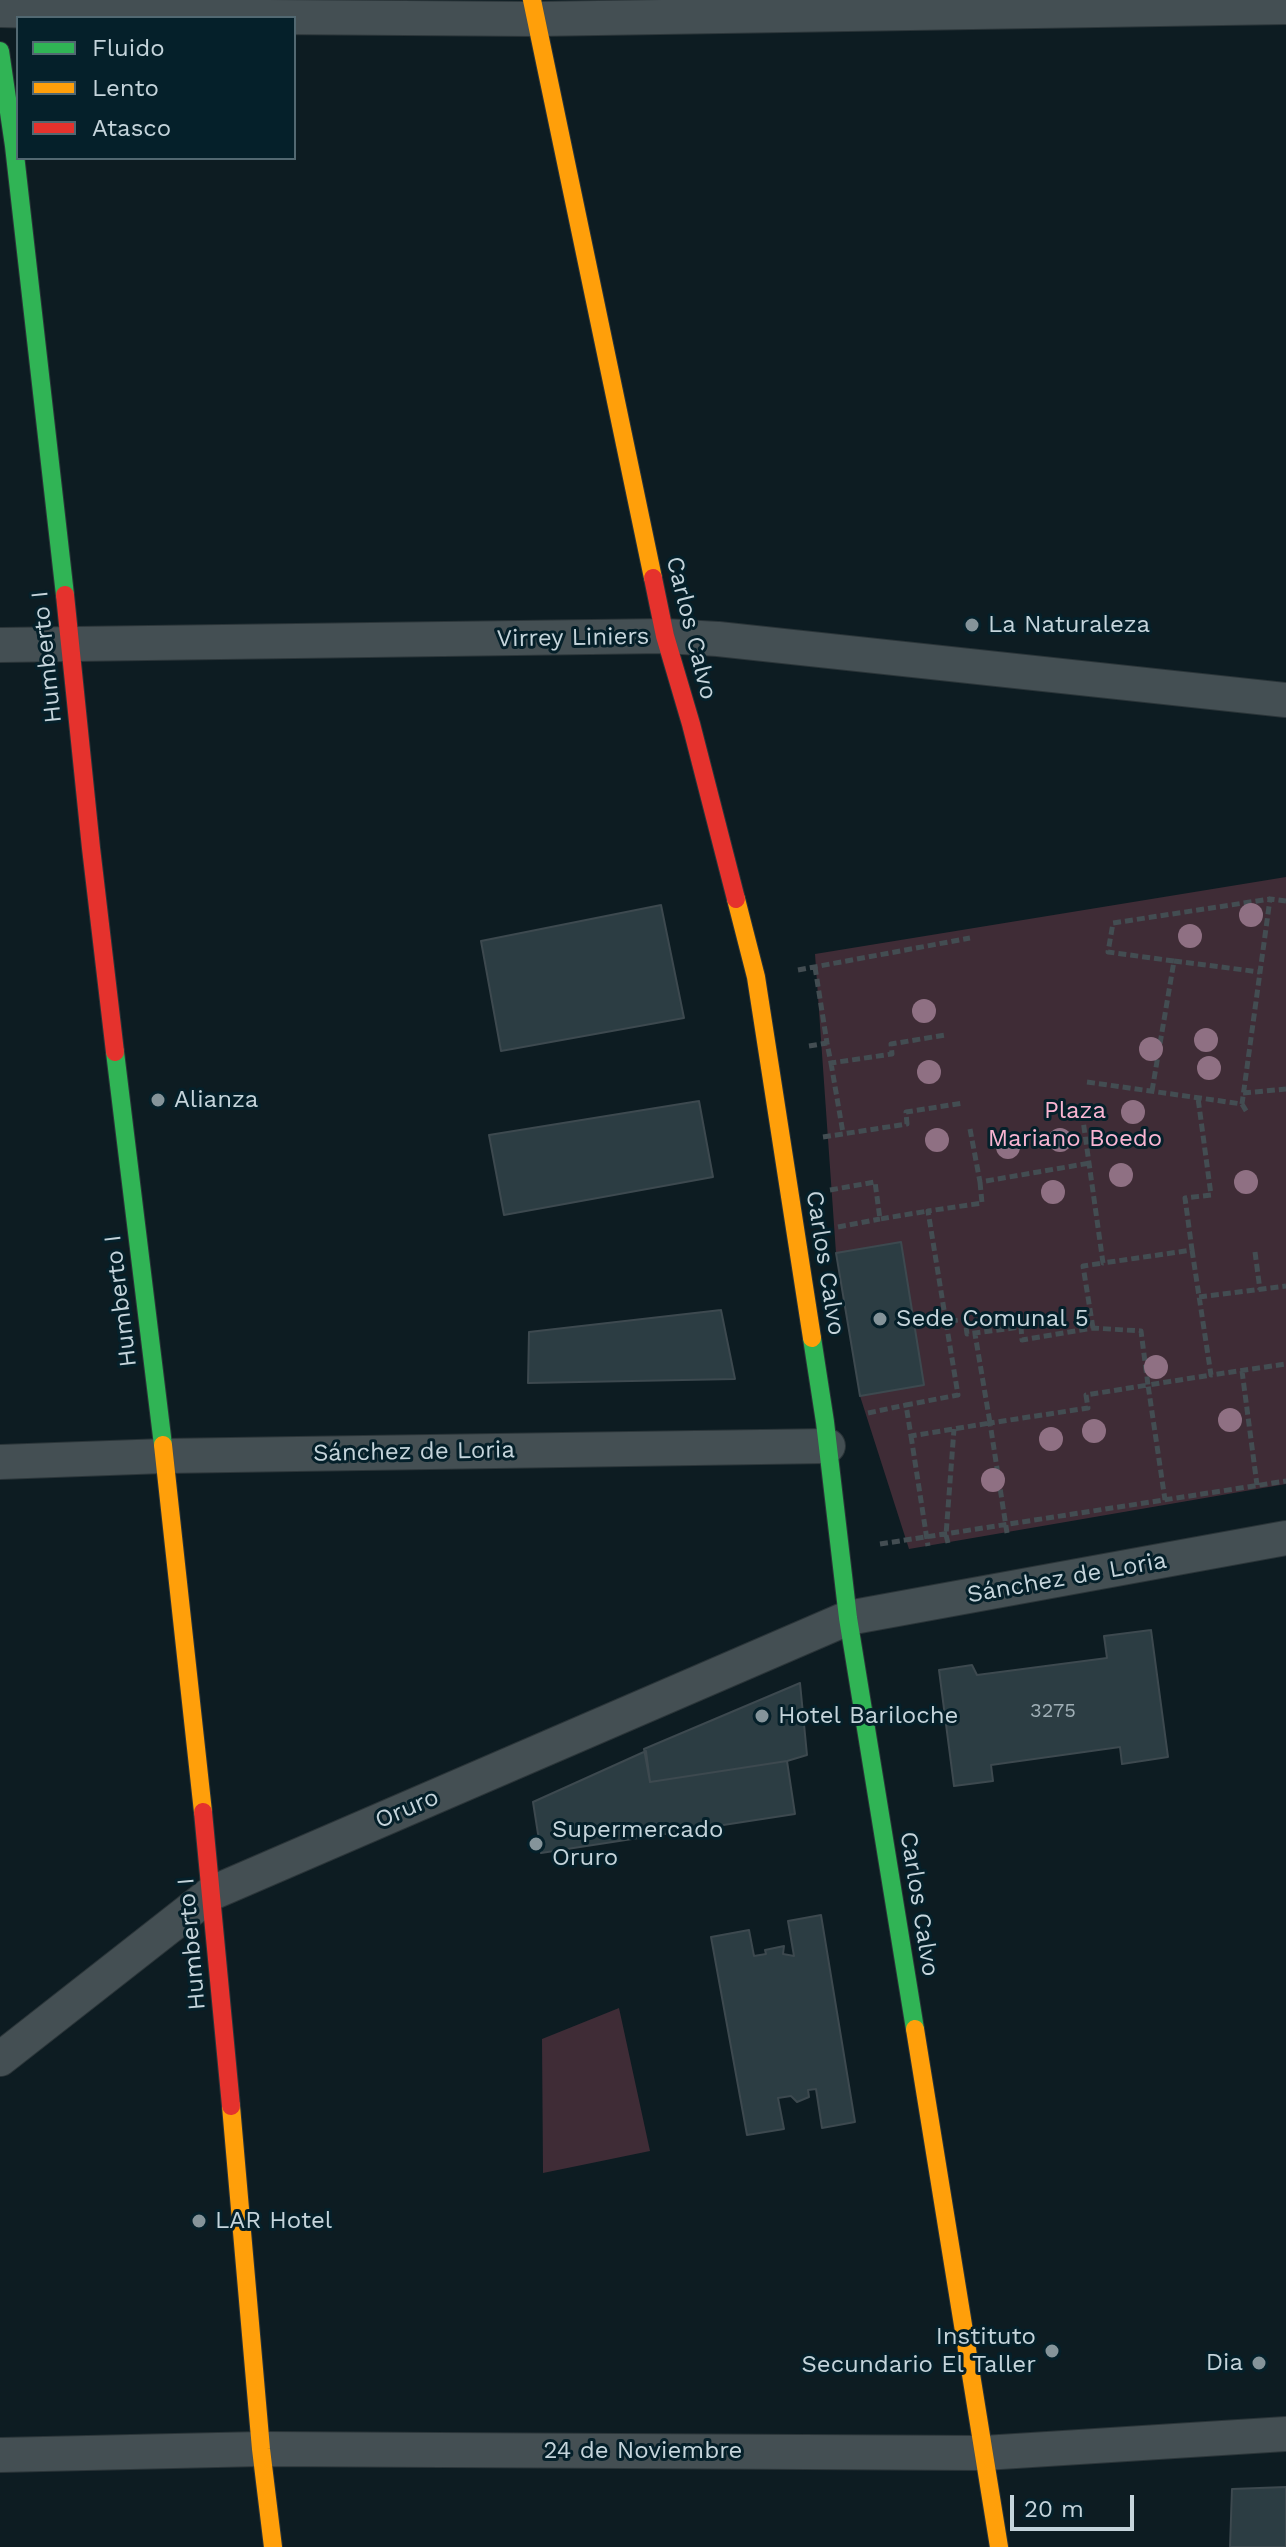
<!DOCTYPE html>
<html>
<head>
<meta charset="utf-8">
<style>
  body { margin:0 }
  #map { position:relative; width:1286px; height:2547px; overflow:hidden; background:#0d1c22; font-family:"Work Sans",sans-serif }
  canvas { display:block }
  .legend { position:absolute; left:16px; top:16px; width:280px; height:144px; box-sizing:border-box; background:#05202a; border:2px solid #526871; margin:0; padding:10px 14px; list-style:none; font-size:24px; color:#c5d4db }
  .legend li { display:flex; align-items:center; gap:16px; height:40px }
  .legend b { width:40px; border:2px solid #526871 }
  .scale { position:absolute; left:1010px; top:2495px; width:124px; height:36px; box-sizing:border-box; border:4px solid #c5d4db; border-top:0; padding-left:10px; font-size:24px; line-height:28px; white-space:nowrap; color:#c5d4db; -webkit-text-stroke:6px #05202a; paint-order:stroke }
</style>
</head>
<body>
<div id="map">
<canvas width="1286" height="2547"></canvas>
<ul class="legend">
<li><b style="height:10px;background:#30b455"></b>Fluido</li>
<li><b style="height:10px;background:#ff9f0a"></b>Lento</li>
<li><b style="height:10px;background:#e5322d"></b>Atasco</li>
</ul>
<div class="scale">20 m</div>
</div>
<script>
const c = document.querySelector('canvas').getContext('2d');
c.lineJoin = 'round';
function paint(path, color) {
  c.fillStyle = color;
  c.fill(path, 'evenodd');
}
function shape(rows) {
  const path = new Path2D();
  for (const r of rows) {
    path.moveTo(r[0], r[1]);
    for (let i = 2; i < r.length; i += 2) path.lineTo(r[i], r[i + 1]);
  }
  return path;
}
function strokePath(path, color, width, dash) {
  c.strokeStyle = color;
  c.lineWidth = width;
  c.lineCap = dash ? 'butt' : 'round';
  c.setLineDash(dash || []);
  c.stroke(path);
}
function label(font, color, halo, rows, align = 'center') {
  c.font = font + ' "Work Sans",sans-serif';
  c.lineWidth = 6;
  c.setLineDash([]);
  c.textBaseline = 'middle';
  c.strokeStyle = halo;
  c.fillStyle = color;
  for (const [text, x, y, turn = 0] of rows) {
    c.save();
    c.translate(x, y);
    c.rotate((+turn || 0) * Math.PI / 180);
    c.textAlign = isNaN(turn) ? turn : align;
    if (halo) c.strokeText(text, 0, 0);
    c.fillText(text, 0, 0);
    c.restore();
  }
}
paint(shape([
  [1286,877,1286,1484,909,1549,860,1396,924,1385,901,1242,836,1253,815,954],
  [619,2008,650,2151,543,2173,542,2039]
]), '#3f2c36');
const building = shape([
  [661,905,684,1018,501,1051,481,941,661,905],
  [699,1101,713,1177,504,1215,489,1135,699,1101],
  [901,1242,924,1385,860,1396,836,1253,901,1242],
  [721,1310,735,1379,528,1383,529,1332,721,1310],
  [1151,1630,1168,1757,1122,1764,1120,1747,991,1765,993,1781,954,1786,939,1670,972,1665,977,1675,1107,1658,1104,1636,1151,1630],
  [800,1683,807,1755,787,1761,650,1782,644,1749,800,1683],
  [646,1751,650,1782,787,1761,795,1814,541,1853,533,1802,646,1751],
  [821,1915,855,2122,822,2128,816,2089,808,2090,809,2097,797,2102,791,2096,778,2098,784,2129,747,2135,711,1937,749,1930,754,1956,766,1954,765,1950,784,1946,783,1954,794,1956,788,1921,821,1915],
  [1286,2487,1286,2547,1230,2547,1232,2489,1286,2487]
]);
paint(building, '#2c3d43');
strokePath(building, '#3d494f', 2);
const street = shape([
  [0,10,270,17,536,19,1286,7],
  [0,645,665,636,718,639,1286,700],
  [0,1462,164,1456,828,1446],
  [0,2059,212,1893,848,1618,1286,1538],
  [0,2455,261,2449,984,2453,1286,2434]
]);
const fast = shape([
  [0,51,14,146,65,595],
  [115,1052,163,1445],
  [812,1338,825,1422,848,1618,915,2029]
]);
const slow = shape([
  [532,0,653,578],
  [736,899,756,977,812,1338],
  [163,1445,203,1812],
  [915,2029,999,2547],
  [231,2106,261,2449,273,2547]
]);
const jam = shape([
  [653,578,665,636,691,724,736,899],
  [65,595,91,848,115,1052],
  [203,1812,231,2106]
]);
strokePath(street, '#2b3539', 36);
strokePath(fast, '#2b3539', 20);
strokePath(slow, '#2b3539', 20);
strokePath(jam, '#2b3539', 20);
strokePath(shape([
  [1174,961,1260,972],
  [815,967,827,1043],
  [798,970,970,938],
  [809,1046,827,1043,831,1063,892,1054,891,1044,945,1035],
  [831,1063,843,1133],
  [1087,1082,1242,1104,1270,899,1286,901],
  [1152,1091,1174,961,1108,952,1113,923,1270,899],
  [1243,1093,1286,1089],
  [1242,1104,1248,1114],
  [1082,1113,1103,1263,1192,1250,1185,1198,1211,1195,1198,1098],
  [970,1129,980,1182,1090,1163],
  [823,1137,907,1124,906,1112,963,1103],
  [980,1182,982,1203,928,1211,946,1322,965,1319,967,1334,1021,1327,1022,1340,1093,1328,1141,1331,1148,1385,1211,1375],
  [830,1190,875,1182,880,1219,928,1211],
  [838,1227,880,1219],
  [1192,1250,1211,1375,1286,1364],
  [1255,1252,1260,1290],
  [1199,1297,1286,1286],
  [946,1322,958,1395,906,1405,911,1436,990,1423,975,1334],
  [1093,1328,1083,1266,1103,1263],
  [1242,1371,1257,1485],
  [868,1413,906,1405],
  [911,1436,928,1546],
  [1007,1533,990,1423,1088,1408,1086,1395,1148,1385,1165,1500],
  [948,1543,946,1535,954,1429],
  [880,1544,1286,1481]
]), '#434d52', 5, [8, 4]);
strokePath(street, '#444f53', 34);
strokePath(fast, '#30b455', 18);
strokePath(slow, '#ff9f0a', 18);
strokePath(jam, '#e5322d', 18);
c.fillStyle = '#8f7083';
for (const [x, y] of [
  [1251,915],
  [1190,936],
  [924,1011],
  [1206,1040],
  [1151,1049],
  [1209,1068],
  [929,1072],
  [1133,1112],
  [937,1140],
  [1060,1140],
  [1008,1147],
  [1121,1175],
  [1246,1182],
  [1053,1192],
  [1156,1367],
  [1230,1420],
  [1094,1431],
  [1051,1439],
  [993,1480]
]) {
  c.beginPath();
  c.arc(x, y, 12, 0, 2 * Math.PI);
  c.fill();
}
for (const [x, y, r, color] of [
  [972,625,8,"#85949a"],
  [158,1100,8,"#85949a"],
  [880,1319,8,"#85949a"],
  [762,1716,8,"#85949a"],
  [536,1844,8,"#85949a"],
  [199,2221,8,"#85949a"],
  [1052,2351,8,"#85949a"],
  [1259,2363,8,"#85949a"]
]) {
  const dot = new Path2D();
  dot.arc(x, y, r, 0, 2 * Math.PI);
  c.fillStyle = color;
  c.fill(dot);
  strokePath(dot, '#05202a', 3);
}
label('20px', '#9faeb5', null, [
  ["3275",1053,1711]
]);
label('24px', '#c5d4db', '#05202a', [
  ["La Naturaleza",988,625],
  ["Alianza",174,1100],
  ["Sede Comunal 5",896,1319],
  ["Hotel Bariloche",778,1716],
  ["Supermercado",552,1830],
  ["Oruro",552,1858],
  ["LAR Hotel",215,2221],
  ["Instituto",1036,2337,"right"],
  ["Secundario El Taller",1036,2365,"right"],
  ["Dia",1243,2363,"right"]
], 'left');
label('24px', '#c5d4db', '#05202a', [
  ["Carlos Calvo",691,628,76],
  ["Virrey Liniers",573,638,-1],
  ["Humberto I",47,657,-96],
  ["Carlos Calvo",825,1263,81],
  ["Humberto I",121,1301,-97],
  ["Sánchez de Loria",414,1452,-1],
  ["Sánchez de Loria",1067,1578,-10],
  ["Oruro",407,1809,-23],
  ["Carlos Calvo",919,1904,81],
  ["Humberto I",192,1944,-95],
  ["24 de Noviembre",643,2451]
]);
label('24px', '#f9b5d2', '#05202a', [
  ["Plaza",1075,1111],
  ["Mariano Boedo",1075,1139]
]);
</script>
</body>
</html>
